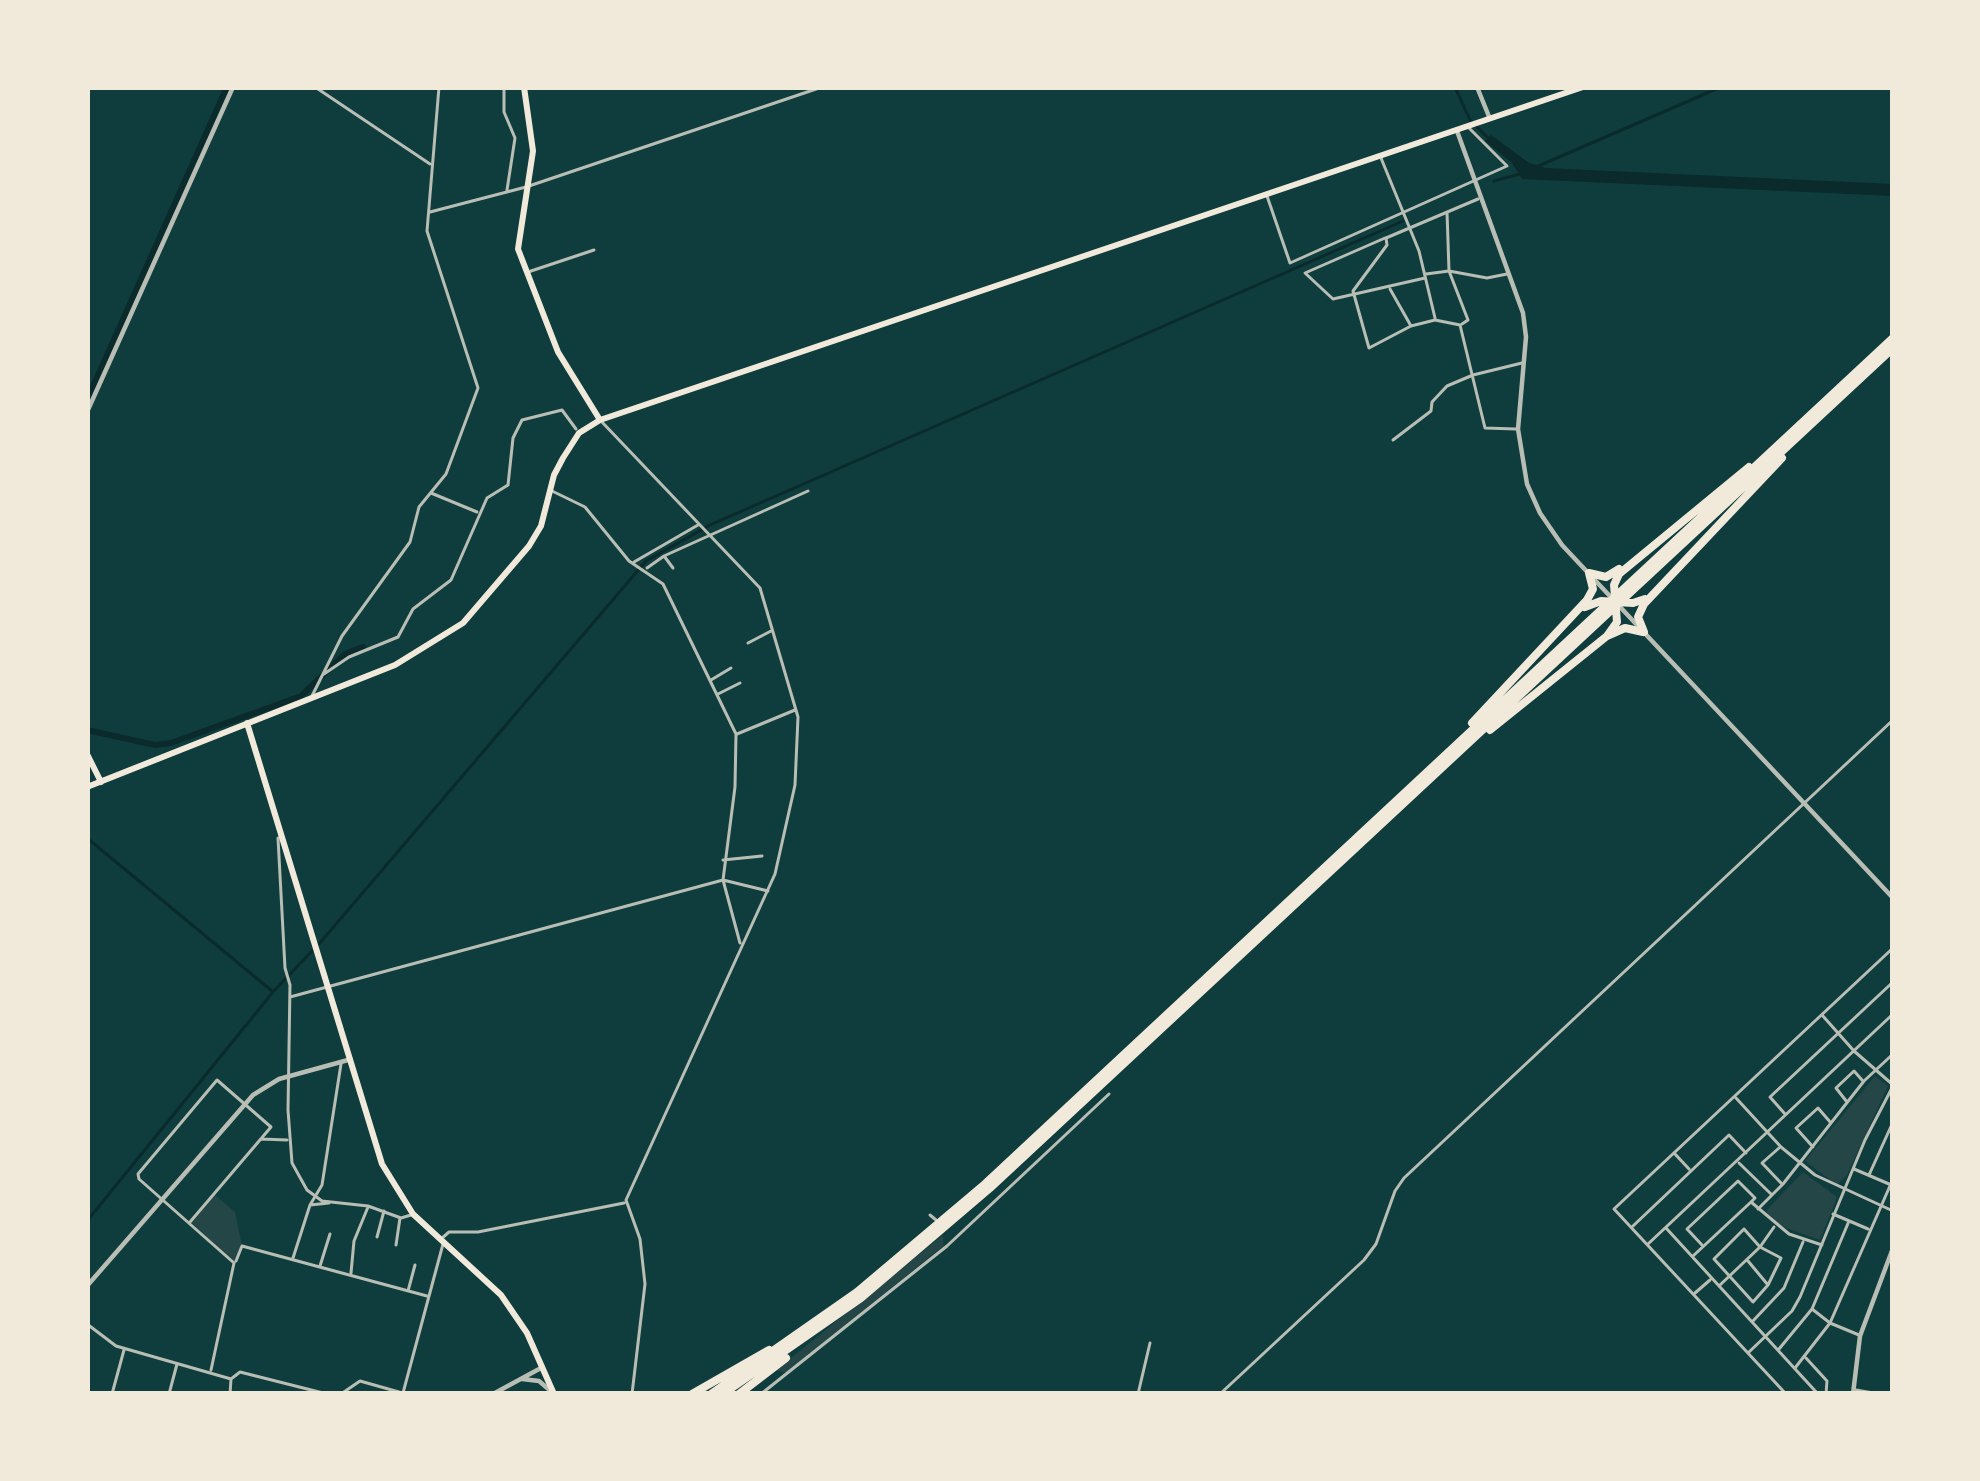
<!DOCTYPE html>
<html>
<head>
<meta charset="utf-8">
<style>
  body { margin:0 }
  #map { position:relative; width:1980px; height:1481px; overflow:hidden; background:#0f3d3e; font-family:Roboto,sans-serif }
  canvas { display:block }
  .frame { position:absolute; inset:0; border:90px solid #f1e9da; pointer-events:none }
</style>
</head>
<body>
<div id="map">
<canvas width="1980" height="1481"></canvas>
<div class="frame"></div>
</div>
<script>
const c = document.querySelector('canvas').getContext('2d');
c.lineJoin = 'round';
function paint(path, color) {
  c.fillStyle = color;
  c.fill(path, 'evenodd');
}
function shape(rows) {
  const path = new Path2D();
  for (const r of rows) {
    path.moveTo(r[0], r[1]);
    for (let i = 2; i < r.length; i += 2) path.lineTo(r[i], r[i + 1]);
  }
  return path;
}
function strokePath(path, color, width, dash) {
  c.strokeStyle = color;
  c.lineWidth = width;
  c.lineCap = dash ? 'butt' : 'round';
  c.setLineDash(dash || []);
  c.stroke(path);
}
paint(shape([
  [1875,1076,1888,1086,1847,1175,1837,1185,1805,1161],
  [1803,1172,1837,1197,1820,1240,1781,1226,1766,1211],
  [214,1194,235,1212,242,1246,234,1263,190,1221],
  [943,1235,943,1246,786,1373,776,1370]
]), '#244646');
paint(shape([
  [1491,135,1529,163,1546,168,1893,184,1893,196,1522,179,1512,163,1485,141]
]), '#0a2a2b');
strokePath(shape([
  [1455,87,1470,120,1489,139],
  [1536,167,1721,87],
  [1494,181,1520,174],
  [87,838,272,991],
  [319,944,646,561,710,525,1403,221],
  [87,1221,273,992,312,951]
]), '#0a2a2b', 3);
strokePath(shape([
  [87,400,227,87],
  [87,730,155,745,171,743,301,696,345,654,363,647]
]), '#0a2a2b', 6);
strokePath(shape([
  [315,87,430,164],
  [504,87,504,112,515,138,507,190],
  [1381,158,1419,251,1435,318],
  [1267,196,1290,263,1507,166,1469,128],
  [1478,199,1386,238,1387,245,1353,291,1369,348,1411,326,1435,320,1460,325,1485,428,1516,429],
  [430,212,526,187,822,87],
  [1447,212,1449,271,1468,320,1462,324],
  [1385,238,1305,273,1333,299,1425,278],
  [528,272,594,250],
  [1426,274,1449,271,1487,278,1507,274],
  [1390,289,1411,326],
  [601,421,760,588,798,717,795,785,775,874,626,1200,640,1239,645,1284,632,1394],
  [1393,440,1431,411,1432,402,1447,386,1473,375,1522,363],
  [550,490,585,507,629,561,663,584,736,734,735,787,723,880,740,943],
  [431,493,477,512],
  [664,556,808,491],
  [634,562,698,525],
  [647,568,664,556,673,568],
  [748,643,771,631],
  [324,674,349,657,398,637,413,609,451,580,487,498,508,485,513,438,522,420,562,410,576,429],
  [711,680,731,668],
  [718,694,740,683],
  [312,696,342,636,410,542,419,507,446,474,478,388,427,231,439,87],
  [737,734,795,710],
  [278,838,285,968,290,985,288,1110,292,1163,307,1190,322,1201,368,1206,401,1218,411,1215],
  [723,860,762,856],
  [290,997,723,880,768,891],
  [1822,1015,1854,1051,1892,1084],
  [1736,1098,1781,1147,1815,1175,1893,1211],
  [1847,1102,1836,1088,1854,1071,1862,1080],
  [1785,1114,1770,1097,1893,982],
  [261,1139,287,1140],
  [1813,1147,1796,1128,1818,1108,1831,1123],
  [1779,1148,1762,1163,1781,1183],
  [1675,1154,1689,1169],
  [1739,1163,1771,1194],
  [1854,1169,1889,1184],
  [1869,1175,1893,1122],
  [310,1205,322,1185,341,1064],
  [1758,1209,1783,1184,1864,1081,1893,1054],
  [1833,1214,1868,1229],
  [930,1215,936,1220],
  [190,1222,271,1127,217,1080,138,1174,139,1179,234,1263,211,1370],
  [1633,1226,1729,1135,1746,1153],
  [1666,1228,1818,1394],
  [1744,1229,1760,1247,1781,1258,1768,1285,1753,1302,1714,1259,1744,1229],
  [377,1237,384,1211],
  [441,1239,449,1232,478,1232,624,1203],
  [1648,1244,1893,1014],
  [396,1245,400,1218],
  [1702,1245,1687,1229,1738,1181,1755,1198,1751,1202],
  [1693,1256,1751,1202,1789,1234,1822,1245],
  [293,1258,310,1205,329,1203],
  [236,1261,242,1246,427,1296],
  [1748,1261,1768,1285],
  [320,1266,330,1234],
  [351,1273,354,1241,368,1207],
  [1720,1285,1760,1247,1774,1227],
  [408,1291,415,1265],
  [1695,1293,1710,1280],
  [1812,1309,1830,1323,1859,1335],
  [1752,1322,1784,1288,1803,1242],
  [87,1324,116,1346,231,1379,240,1372,327,1394],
  [1779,1349,1812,1309,1849,1221],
  [1749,1352,1792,1311,1800,1297,1865,1140,1893,1086],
  [1806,1358,1827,1381,1826,1394],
  [1795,1368,1830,1323,1893,1179],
  [1856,1390,1879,1394],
  [403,1393,443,1244],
  [112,1394,124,1350],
  [169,1394,177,1364],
  [230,1394,231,1379],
  [341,1394,360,1381,406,1394],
  [761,1394,947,1246,1109,1094],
  [1138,1394,1150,1343],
  [1220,1394,1364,1260,1376,1244,1395,1191,1404,1178,1893,720],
  [1786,1394,1614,1209,1893,948]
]), '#b8beb3', 3);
strokePath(shape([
  [1477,87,1490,119],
  [1457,131,1523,313,1526,337,1518,429,1527,484,1540,513,1562,545,1893,898],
  [87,412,233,87],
  [87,1286,253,1095,279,1079,348,1060],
  [522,1379,539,1381,553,1393],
  [493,1394,541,1368],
  [1853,1394,1860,1336,1893,1248]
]), '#b8beb3', 4.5);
strokePath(shape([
  [524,87,533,151,518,249,558,352,600,420],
  [247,723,382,1164,413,1214,501,1295,527,1333,554,1394],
  [87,754,101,782],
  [87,787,395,665,463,623,529,546,541,526,554,475,563,458,579,433,600,420,1583,87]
]), '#f1e9da', 6);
strokePath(shape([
  [1585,607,1601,601,1633,603,1645,599],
  [1644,632,1638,617,1644,604,1782,458],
  [1607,636,1617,622,1614,585,1619,574,1749,467],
  [1472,723,1587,600,1593,589,1589,573,1606,577,1619,569],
  [1490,730,1607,636,1625,628,1643,632],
  [692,1394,769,1350],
  [711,1394,857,1292,985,1184,1893,338],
  [723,1394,861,1298,990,1188,1893,348],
  [739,1394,786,1358]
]), '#f1e9da', 8);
</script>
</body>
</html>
